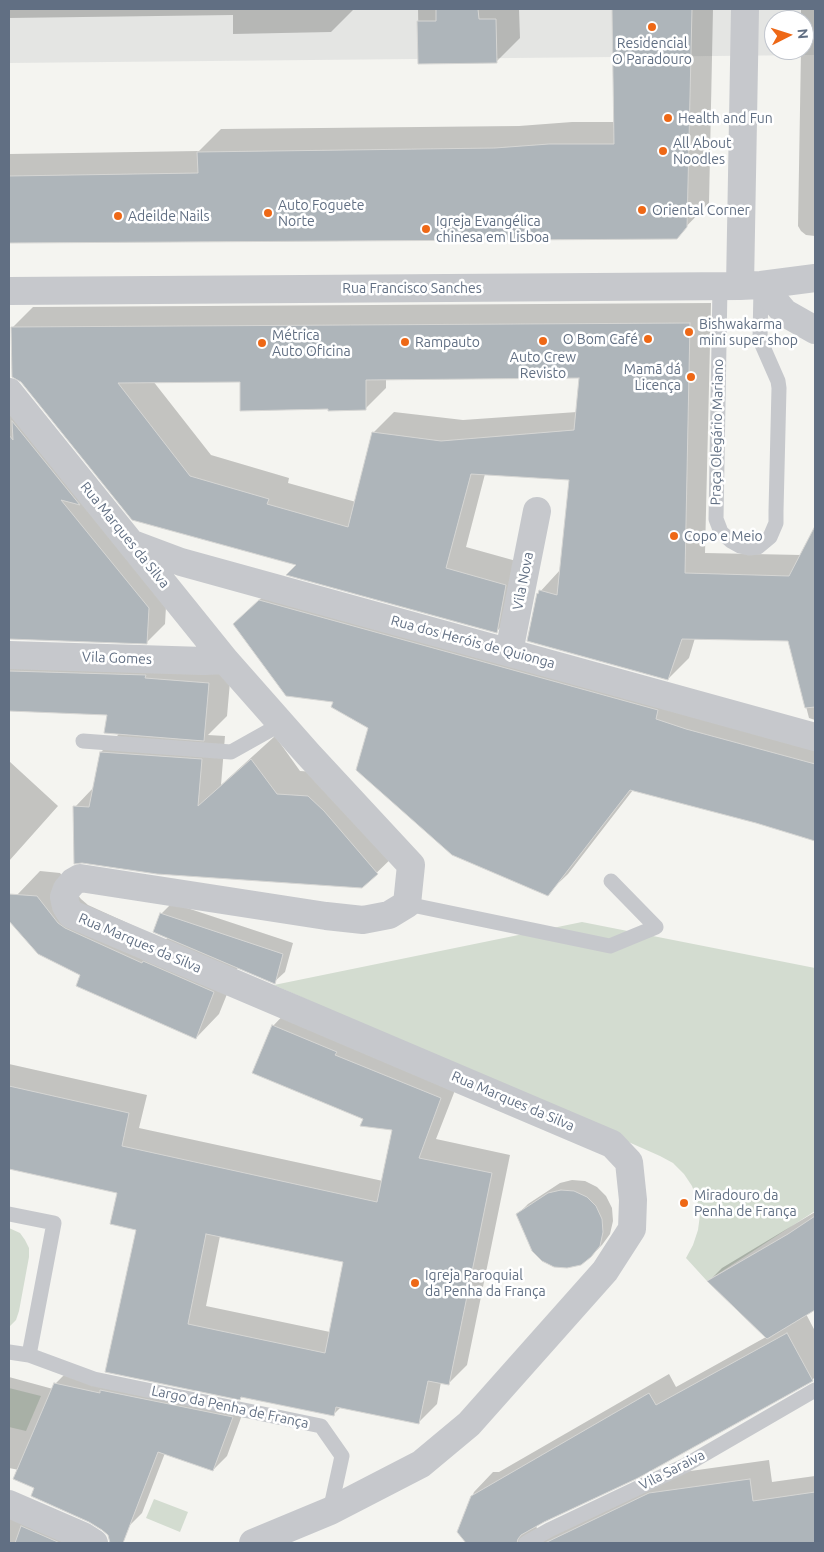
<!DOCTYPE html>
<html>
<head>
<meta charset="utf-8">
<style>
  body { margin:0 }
  #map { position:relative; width:824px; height:1552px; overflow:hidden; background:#f4f4f0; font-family:Ubuntu,sans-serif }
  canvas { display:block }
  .frame { position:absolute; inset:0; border:10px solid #616f83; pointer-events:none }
  .north { position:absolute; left:764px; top:10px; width:50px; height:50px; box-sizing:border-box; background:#fff; border:1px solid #c0c5cd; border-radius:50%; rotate:85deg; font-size:14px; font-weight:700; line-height:20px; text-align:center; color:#616f83 }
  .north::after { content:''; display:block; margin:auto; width:18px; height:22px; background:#ee6816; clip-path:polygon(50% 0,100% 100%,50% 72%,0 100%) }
</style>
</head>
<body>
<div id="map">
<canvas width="824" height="1552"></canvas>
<div class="frame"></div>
<div class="north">N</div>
</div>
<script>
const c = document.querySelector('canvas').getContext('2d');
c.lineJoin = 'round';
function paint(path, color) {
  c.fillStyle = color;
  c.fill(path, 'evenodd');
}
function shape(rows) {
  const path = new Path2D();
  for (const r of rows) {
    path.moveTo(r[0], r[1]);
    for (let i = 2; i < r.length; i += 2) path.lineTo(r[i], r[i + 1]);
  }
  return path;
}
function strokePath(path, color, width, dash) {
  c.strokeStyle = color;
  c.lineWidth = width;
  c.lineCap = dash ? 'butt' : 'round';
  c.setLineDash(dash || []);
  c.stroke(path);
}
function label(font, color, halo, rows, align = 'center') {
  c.font = font + ' Ubuntu,sans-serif';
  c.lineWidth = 5;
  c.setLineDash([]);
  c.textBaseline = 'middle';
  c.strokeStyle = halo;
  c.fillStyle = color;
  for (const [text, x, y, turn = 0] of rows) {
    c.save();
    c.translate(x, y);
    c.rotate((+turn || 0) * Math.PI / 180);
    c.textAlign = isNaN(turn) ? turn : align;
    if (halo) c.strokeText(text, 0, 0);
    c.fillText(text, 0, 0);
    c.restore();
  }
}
paint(shape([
  [9,9,815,9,815,55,9,63],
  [774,20,804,20,804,50,774,50]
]), '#e4e5e3');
paint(shape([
  [582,922,815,968,815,1211,707,1281,686,1258,693,1245,698,1230,700,1215,697,1200,692,1186,684,1174,673,1163,660,1156,274,985],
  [9,1228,20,1233,25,1240,29,1248,29,1257,19,1311,16,1320,9,1327],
  [9,1388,41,1396,26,1431,9,1427],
  [154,1499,188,1512,180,1532,146,1518]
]), '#d3dcd0');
paint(shape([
  [9,9,354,9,331,32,233,34,233,15,9,18],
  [418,9,519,9,520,38,497,61,419,63],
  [612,9,713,9,709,203,676,237,9,241,9,154,199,151,221,129,519,126,572,122,615,122],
  [801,9,815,9,815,236,806,235,801,231,798,226,801,50,804,50,804,20,801,20],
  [711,303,705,553,801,555,815,527,815,720,809,718,789,640,695,638,689,658,668,679,538,594,561,569,570,479,485,474,466,547,527,564,517,611,496,632,298,565,133,519,12,328,33,307],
  [581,376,577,412,463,420,394,412,373,433,356,502,288,483,289,478,211,455,153,381,241,380,365,409,386,388,386,379],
  [9,393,167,589,165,624,147,642,9,639],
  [281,580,815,738,815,839,757,822,633,790,568,874,547,894,370,727,334,701,256,603],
  [9,646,232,659,227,716,208,735,225,736,221,785,275,736,300,771,331,773,400,850,362,887,75,807,94,787,101,752,120,733,109,714,9,710],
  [9,761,58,806,9,861],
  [40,871,60,873,81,899,88,905,165,940,169,937,161,914,172,903,293,943,285,972,274,982,238,967,219,1014,196,1038,39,953,9,919,17,895],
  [291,1007,459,1080,436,1139,510,1155,467,1365,448,1384,441,1382,437,1404,418,1423,341,1407,333,1415,106,1371,137,1229,118,1192,9,1168,9,1064,147,1095,139,1128,383,1181,393,1129,364,1118,273,1026],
  [220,1236,345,1261,330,1332,206,1306],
  [572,1180,585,1181,597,1187,606,1196,612,1208,613,1221,610,1234,602,1245,591,1256,517,1215,528,1204,560,1183],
  [815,1212,815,1309,806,1314,815,1331,815,1377,812,1380,637,1476,536,1525,537,1529,669,1474,769,1460,772,1482,815,1476,815,1543,468,1543,458,1532,474,1492,493,1472,499,1472,669,1374,676,1387,766,1337,709,1281,722,1268],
  [69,1370,246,1404,227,1456,213,1470,165,1453,142,1513,128,1527,19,1470,9,1468,9,1377,53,1389,55,1384],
  [9,1510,86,1543,9,1543]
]), '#0003');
const building = shape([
  [436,9,478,9,479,19,496,19,497,63,418,64,417,21,436,21,436,9],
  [612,9,692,9,687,227,677,239,9,243,9,176,198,173,197,152,495,148,549,144,614,144,612,9],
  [690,323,685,573,789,576,815,526,815,707,805,708,788,641,682,639,668,680,527,641,537,593,538,594,539,590,557,595,569,480,471,474,446,568,506,585,497,633,286,575,296,565,132,520,21,382,12,377,11,327,690,323],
  [579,378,574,430,441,441,372,432,348,527,267,504,269,499,190,476,118,383,240,382,240,411,328,409,328,411,366,410,366,380,579,378],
  [12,421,80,505,61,500,149,608,147,644,9,639,9,435,13,440,12,421],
  [259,600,658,710,656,719,686,729,815,764,815,841,756,823,630,790,548,896,452,855,356,770,368,728,331,707,333,702,286,696,233,624,259,600],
  [9,671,146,675,145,678,209,683,204,741,104,733,107,715,9,711,9,671],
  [100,752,202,759,198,806,251,759,277,794,308,796,324,811,378,874,362,888,157,874,82,863,74,864,73,806,89,807,100,752],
  [9,894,37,896,58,923,65,928,142,963,143,961,214,992,196,1039,76,986,80,975,38,954,9,921,9,894],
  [160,913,283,954,275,984,153,932,160,913],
  [272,1025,337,1052,335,1055,441,1098,419,1158,492,1173,449,1385,428,1381,419,1424,336,1407,334,1416,241,1397,240,1400,105,1372,136,1230,110,1224,117,1193,9,1169,9,1086,129,1113,122,1146,377,1202,392,1130,360,1126,363,1119,252,1073,272,1025],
  [206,1234,343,1262,325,1353,188,1324,206,1234],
  [561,1190,574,1191,587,1197,596,1206,602,1219,603,1232,600,1246,591,1257,581,1265,567,1268,554,1267,542,1261,532,1251,516,1214,548,1193,561,1190],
  [815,1216,815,1310,767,1339,707,1281,788,1234,815,1216],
  [787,1333,813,1381,638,1478,544,1522,521,1535,518,1539,517,1543,466,1543,457,1532,471,1496,649,1393,656,1405,787,1333],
  [54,1383,100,1393,100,1390,233,1417,213,1471,158,1452,123,1543,110,1543,108,1535,102,1530,89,1522,31,1496,34,1488,13,1479,54,1383],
  [750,1479,753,1501,815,1492,815,1543,545,1543,649,1493,750,1479],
  [21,1526,60,1543,15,1543,21,1526]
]);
paint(building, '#aeb5ba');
strokePath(building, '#d5d5d3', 1);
strokePath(shape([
  [720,286,716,519,721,532,731,541,740,546,749,548,758,547,770,537,776,523,776,511,779,388,778,381,760,340,761,287],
  [83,741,231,752,281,724],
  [407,904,610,946,656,927,611,881],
  [9,1214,54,1223,29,1355],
  [9,1352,29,1355,94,1379,321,1426,342,1456,330,1511],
  [526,1543,549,1530,684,1466,815,1390]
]), '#c6c8cc', 15);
strokePath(shape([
  [761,285,785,313,815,330],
  [740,286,745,9],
  [9,291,740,286,761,285,815,278],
  [9,392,225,660,308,754,411,865,407,904,389,915,363,920,326,916,80,878,73,882,67,889,64,897,66,906,71,914,612,1144,629,1162,633,1200,632,1229,605,1271,469,1424,421,1464,330,1511,253,1543],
  [133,544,181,562,815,737],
  [509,652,537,511],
  [9,655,204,661,225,660],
  [9,1504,83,1536,94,1543]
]), '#c6c8cc', 28);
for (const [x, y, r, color] of [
  [652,27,5,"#ee6816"],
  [668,118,5,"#ee6816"],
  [663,151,5,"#ee6816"],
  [642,210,5,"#ee6816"],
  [268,213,5,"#ee6816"],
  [118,216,5,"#ee6816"],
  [426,229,5,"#ee6816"],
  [689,332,5,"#ee6816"],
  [648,339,5,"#ee6816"],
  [543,341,5,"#ee6816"],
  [405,342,5,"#ee6816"],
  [262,343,5,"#ee6816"],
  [691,377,5,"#ee6816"],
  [674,536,5,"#ee6816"],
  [684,1203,5,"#ee6816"],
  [415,1283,5,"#ee6816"]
]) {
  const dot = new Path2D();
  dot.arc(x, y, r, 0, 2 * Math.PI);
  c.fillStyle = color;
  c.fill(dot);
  strokePath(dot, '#fff', 2);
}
label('14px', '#616f83', '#fff', [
  ["Residencial",652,43,"center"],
  ["O Paradouro",652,59,"center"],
  ["Health and Fun",678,118],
  ["All About",673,143],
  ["Noodles",673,159],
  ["Auto Foguete",278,205],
  ["Norte",278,221],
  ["Oriental Corner",652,210],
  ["Adeilde Nails",128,216],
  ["Igreja Evangélica",436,221],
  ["chinesa em Lisboa",436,237],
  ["Bishwakarma",699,324],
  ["mini super shop",699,340],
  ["Métrica",272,335],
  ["Auto Oficina",272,351],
  ["O Bom Café",638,339,"right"],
  ["Rampauto",415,342],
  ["Auto Crew",543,357,"center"],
  ["Revisto",543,373,"center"],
  ["Mamã dá",681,369,"right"],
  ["Licença",681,385,"right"],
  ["Copo e Meio",684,536],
  ["Miradouro da",694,1195],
  ["Penha de França",694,1211],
  ["Igreja Paroquial",425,1275],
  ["da Penha da França",425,1291]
], 'left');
label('14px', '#616f83', '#fff', [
  ["Rua Francisco Sanches",412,288],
  ["Praça Olegário Mariano",717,432,-89],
  ["Rua Marques da Silva",125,535,51],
  ["Vila Nova",523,581,-79],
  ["Rua dos Heróis de Quionga",473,642,15],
  ["Vila Gomes",117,658,2],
  ["Rua Marques da Silva",140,943,23],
  ["Rua Marques da Silva",513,1101,23],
  ["Largo da Penha de França",230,1407,12],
  ["Vila Saraiva",672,1470,-27]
]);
</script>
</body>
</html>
